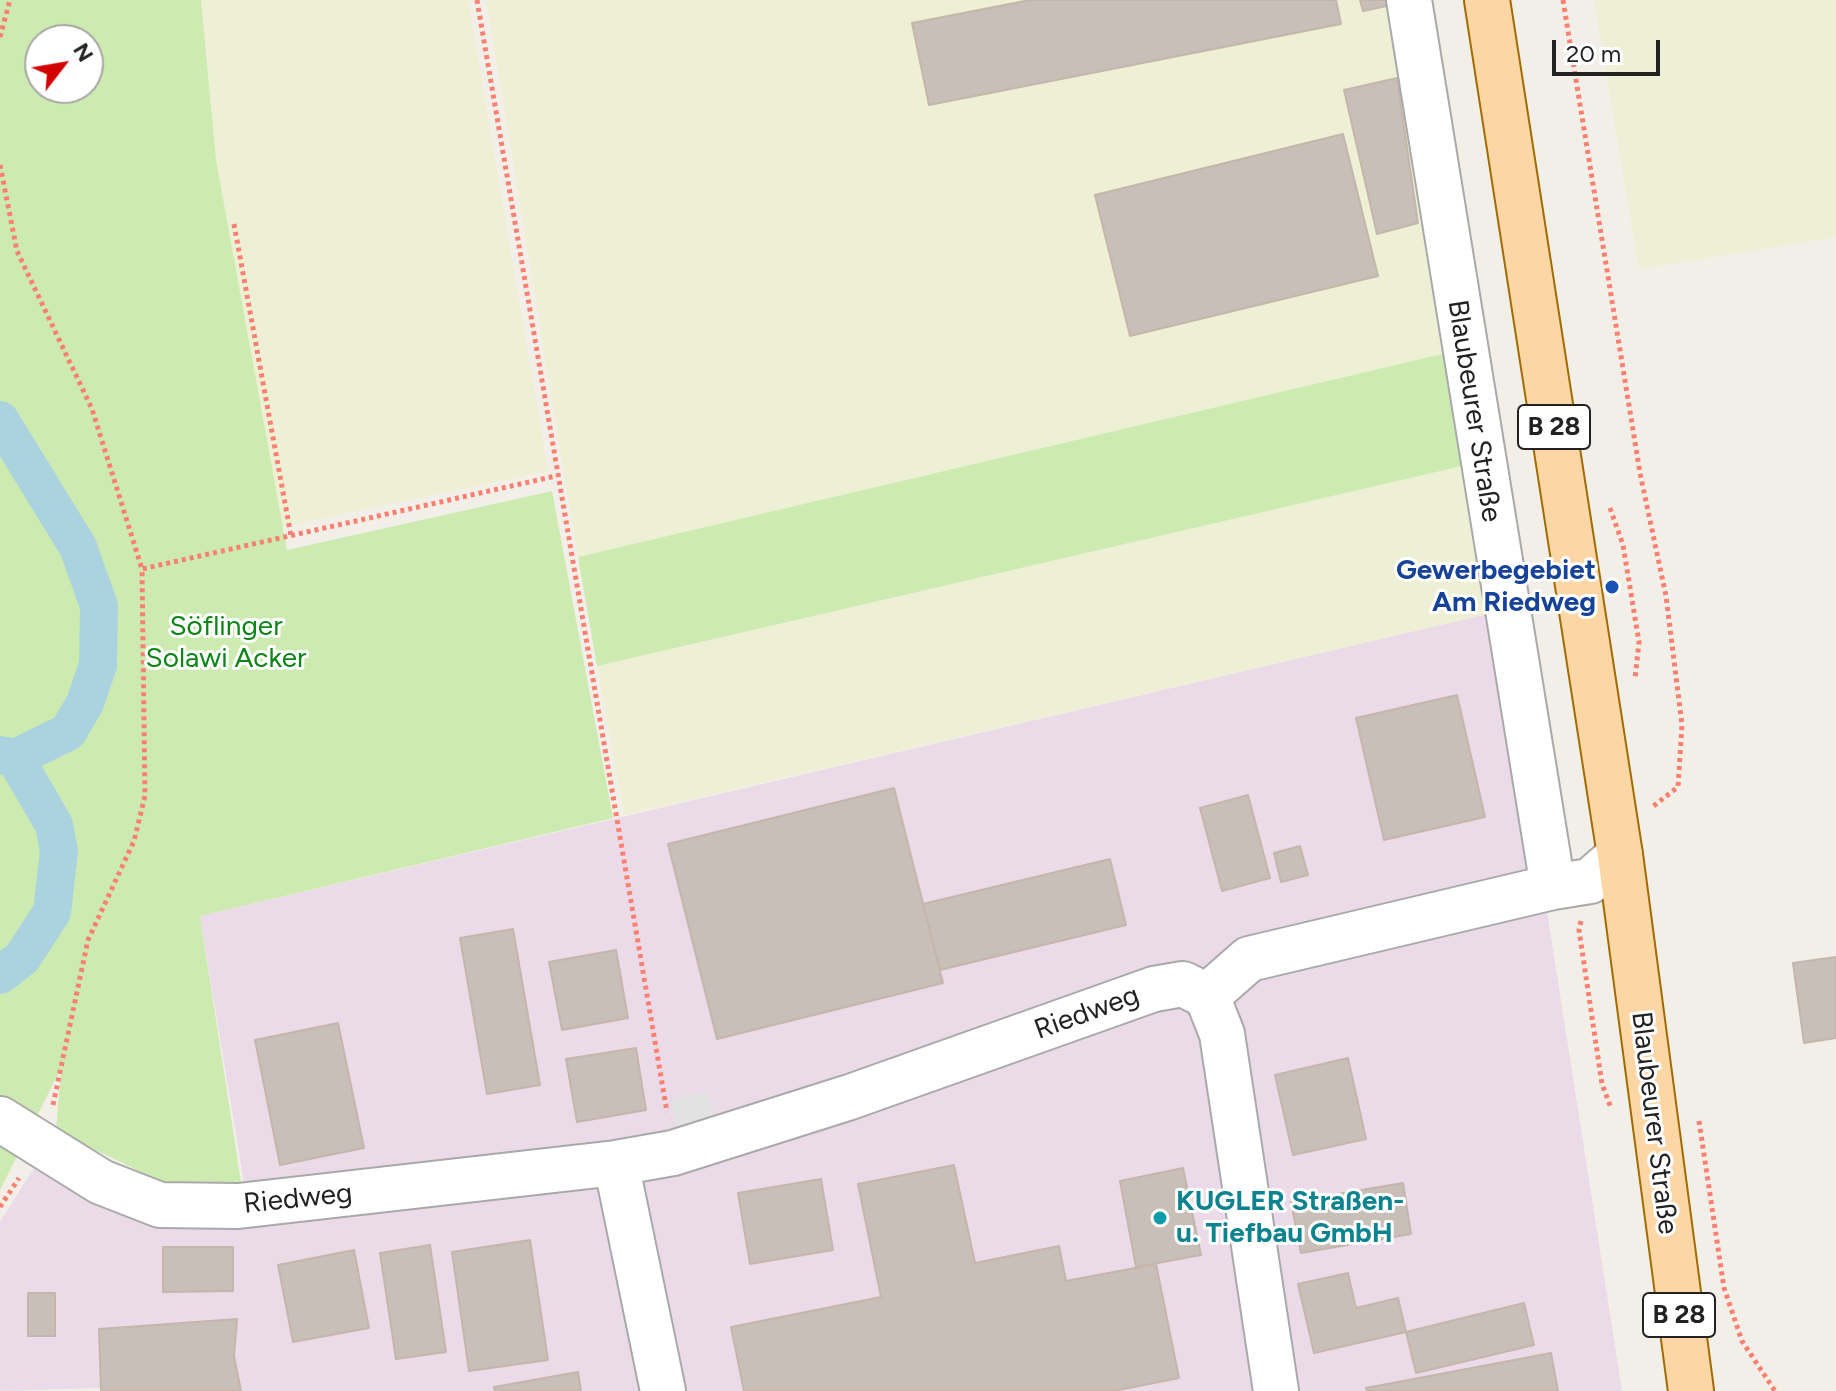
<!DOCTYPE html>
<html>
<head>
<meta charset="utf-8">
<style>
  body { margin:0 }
  #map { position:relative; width:1836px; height:1391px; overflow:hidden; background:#f2efe9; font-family:Figtree,sans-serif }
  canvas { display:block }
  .north { position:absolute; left:24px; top:24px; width:80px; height:80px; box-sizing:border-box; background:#fff; border:2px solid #a7a7a7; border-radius:50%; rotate:59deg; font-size:22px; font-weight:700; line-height:32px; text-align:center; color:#222 }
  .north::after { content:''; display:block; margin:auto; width:28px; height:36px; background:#d40000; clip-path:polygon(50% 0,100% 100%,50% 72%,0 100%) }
  .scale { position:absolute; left:1552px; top:40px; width:108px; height:36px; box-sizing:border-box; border:4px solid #222; border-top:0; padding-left:10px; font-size:24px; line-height:28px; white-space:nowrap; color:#222; -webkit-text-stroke:6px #fff; paint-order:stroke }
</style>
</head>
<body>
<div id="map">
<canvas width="1836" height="1391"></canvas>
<div class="north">N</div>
<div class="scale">20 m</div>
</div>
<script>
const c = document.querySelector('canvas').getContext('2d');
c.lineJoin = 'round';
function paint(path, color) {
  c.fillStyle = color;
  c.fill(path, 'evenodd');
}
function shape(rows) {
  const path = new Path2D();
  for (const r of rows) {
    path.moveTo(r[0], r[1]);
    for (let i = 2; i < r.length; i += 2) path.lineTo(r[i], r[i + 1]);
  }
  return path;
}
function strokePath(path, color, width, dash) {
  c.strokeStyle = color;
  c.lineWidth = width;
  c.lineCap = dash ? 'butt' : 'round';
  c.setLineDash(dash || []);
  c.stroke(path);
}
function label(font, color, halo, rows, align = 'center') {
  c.font = font + ' Figtree,sans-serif';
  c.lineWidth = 6;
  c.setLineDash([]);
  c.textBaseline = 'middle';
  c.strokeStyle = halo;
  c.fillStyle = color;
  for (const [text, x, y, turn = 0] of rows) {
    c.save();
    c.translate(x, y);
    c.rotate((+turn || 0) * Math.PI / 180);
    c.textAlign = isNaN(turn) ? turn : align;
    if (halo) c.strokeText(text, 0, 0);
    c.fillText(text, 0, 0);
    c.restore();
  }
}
paint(shape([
  [1500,611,1622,1391,101,1391,100,1388,0,1391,0,1222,34,1168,117,1206,251,1226,200,916]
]), '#ebdbe8');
paint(shape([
  [201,0,468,0,548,471,282,527,216,160],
  [486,0,1398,0,1455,351,578,557],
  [1594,0,1836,0,1836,237,1639,269],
  [1475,463,1500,611,624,815,597,666]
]), '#eef0d5');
paint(shape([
  [0,0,201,0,216,160,287,550,552,491,613,818,200,916,241,1182,166,1184,56,1131,61,1068,0,1190],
  [40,40,88,40,88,88,40,88],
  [1455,351,1475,463,597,666,578,557]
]), '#cdebb0');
paint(shape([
  [708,1091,718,1130,680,1139,671,1100]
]), '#e2e2e2');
strokePath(shape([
  [0,420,78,547,99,606,98,665,85,703,68,732,15,758,0,755],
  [0,975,22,958,52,912,59,851,54,825,15,758]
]), '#aad3df', 38);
const building = shape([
  [1030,0,1336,0,1341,24,929,105,912,23,1030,0],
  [1360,0,1390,0,1391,5,1363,11,1360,0],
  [1397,78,1418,223,1377,234,1344,90,1397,78],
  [1343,134,1378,276,1130,336,1095,195,1343,134],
  [1457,695,1485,817,1384,840,1356,718,1457,695],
  [894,788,943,983,717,1039,668,844,894,788],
  [1248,795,1270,878,1222,891,1200,808,1248,795],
  [1300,846,1308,875,1281,882,1274,853,1300,846],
  [1110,859,1126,925,940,970,923,904,1110,859],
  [513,929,540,1085,487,1094,460,938,513,929],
  [616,950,628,1018,562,1030,549,962,616,950],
  [1836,957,1836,1038,1804,1043,1793,963,1836,957],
  [338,1023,364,1148,280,1165,255,1040,338,1023],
  [636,1048,646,1110,577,1122,566,1059,636,1048],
  [1348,1058,1366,1139,1293,1155,1275,1075,1348,1058],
  [954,1165,975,1263,1059,1246,1066,1281,1156,1264,1179,1378,1114,1391,744,1391,731,1327,881,1297,858,1184,954,1165],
  [1183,1168,1201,1255,1136,1267,1120,1181,1183,1168],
  [821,1179,833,1250,750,1264,738,1193,821,1179],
  [1403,1183,1411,1234,1301,1253,1291,1202,1403,1183],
  [530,1240,548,1360,469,1371,452,1252,530,1240],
  [430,1245,446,1352,396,1359,380,1253,430,1245],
  [163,1247,233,1247,233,1291,163,1292,163,1247],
  [354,1250,369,1328,293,1342,278,1265,354,1250],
  [1348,1273,1356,1308,1398,1298,1406,1332,1314,1353,1298,1284,1348,1273],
  [28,1293,55,1293,55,1336,28,1336,28,1293],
  [1524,1303,1534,1345,1416,1373,1406,1332,1524,1303],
  [237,1319,234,1356,241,1391,101,1391,99,1329,237,1319],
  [1551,1353,1558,1391,1367,1391,1366,1388,1551,1353],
  [578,1372,581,1391,495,1391,494,1387,578,1372]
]);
paint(building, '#c7bfb8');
strokePath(building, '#c4b6ab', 2);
const minor = shape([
  [1409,0,1553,887,1590,881,1620,855],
  [1207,996,1222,1034,1276,1391],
  [1207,996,1249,959,1553,887],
  [0,1119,101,1182,160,1205,238,1206,616,1163,673,1153,850,1097,1154,989,1183,984,1207,996],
  [616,1163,663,1391]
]);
const major = shape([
  [1487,0,1620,855,1691,1391]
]);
strokePath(minor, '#a9a9a9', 48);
strokePath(major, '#a06b00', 48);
strokePath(shape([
  [477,0,667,1112],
  [1563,0,1640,473,1666,596,1682,725,1678,787,1651,808],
  [0,37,10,0],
  [0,165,17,251,92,409,142,569],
  [234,224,291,536],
  [1610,508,1623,545,1639,642,1635,679],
  [1581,921,1579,930,1602,1084,1611,1108],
  [53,1105,88,940,134,841,145,796,142,569,556,476],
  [1699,1121,1724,1288,1742,1341,1775,1391],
  [0,1207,19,1178]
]), '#fa8072', 5, [4, 4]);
strokePath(minor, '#fff', 44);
strokePath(major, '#fcd6a4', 44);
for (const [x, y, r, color] of [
  [1612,587,8,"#1a4fb4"],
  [1160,1218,8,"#0f9aa8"]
]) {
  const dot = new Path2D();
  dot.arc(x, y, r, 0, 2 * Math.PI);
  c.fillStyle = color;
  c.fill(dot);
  strokePath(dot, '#fff', 3);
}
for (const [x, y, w] of [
  [1554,427,72],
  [1679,1315,72]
]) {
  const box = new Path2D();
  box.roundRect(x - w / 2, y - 22, w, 44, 6);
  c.fillStyle = '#fff';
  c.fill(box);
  strokePath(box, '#222', 2);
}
label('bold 26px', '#222', null, [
  ["B 28",1554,427],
  ["B 28",1679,1315]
]);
label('28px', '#222', '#fff', [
  ["Blaubeurer Straße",1474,411,81],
  ["Riedweg",1087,1013,-20],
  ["Blaubeurer Straße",1654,1123,83],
  ["Riedweg",298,1199,-6]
]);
label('bold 28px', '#164399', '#fff', [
  ["Gewerbegebiet",1596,571],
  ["Am Riedweg",1596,603]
], 'right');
label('28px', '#0c8416', '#fff', [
  ["Söflinger",226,627],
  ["Solawi Acker",226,659]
]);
label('bold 28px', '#0d838f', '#fff', [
  ["KUGLER Straßen-",1176,1202],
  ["u. Tiefbau GmbH",1176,1234]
], 'left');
</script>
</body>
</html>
